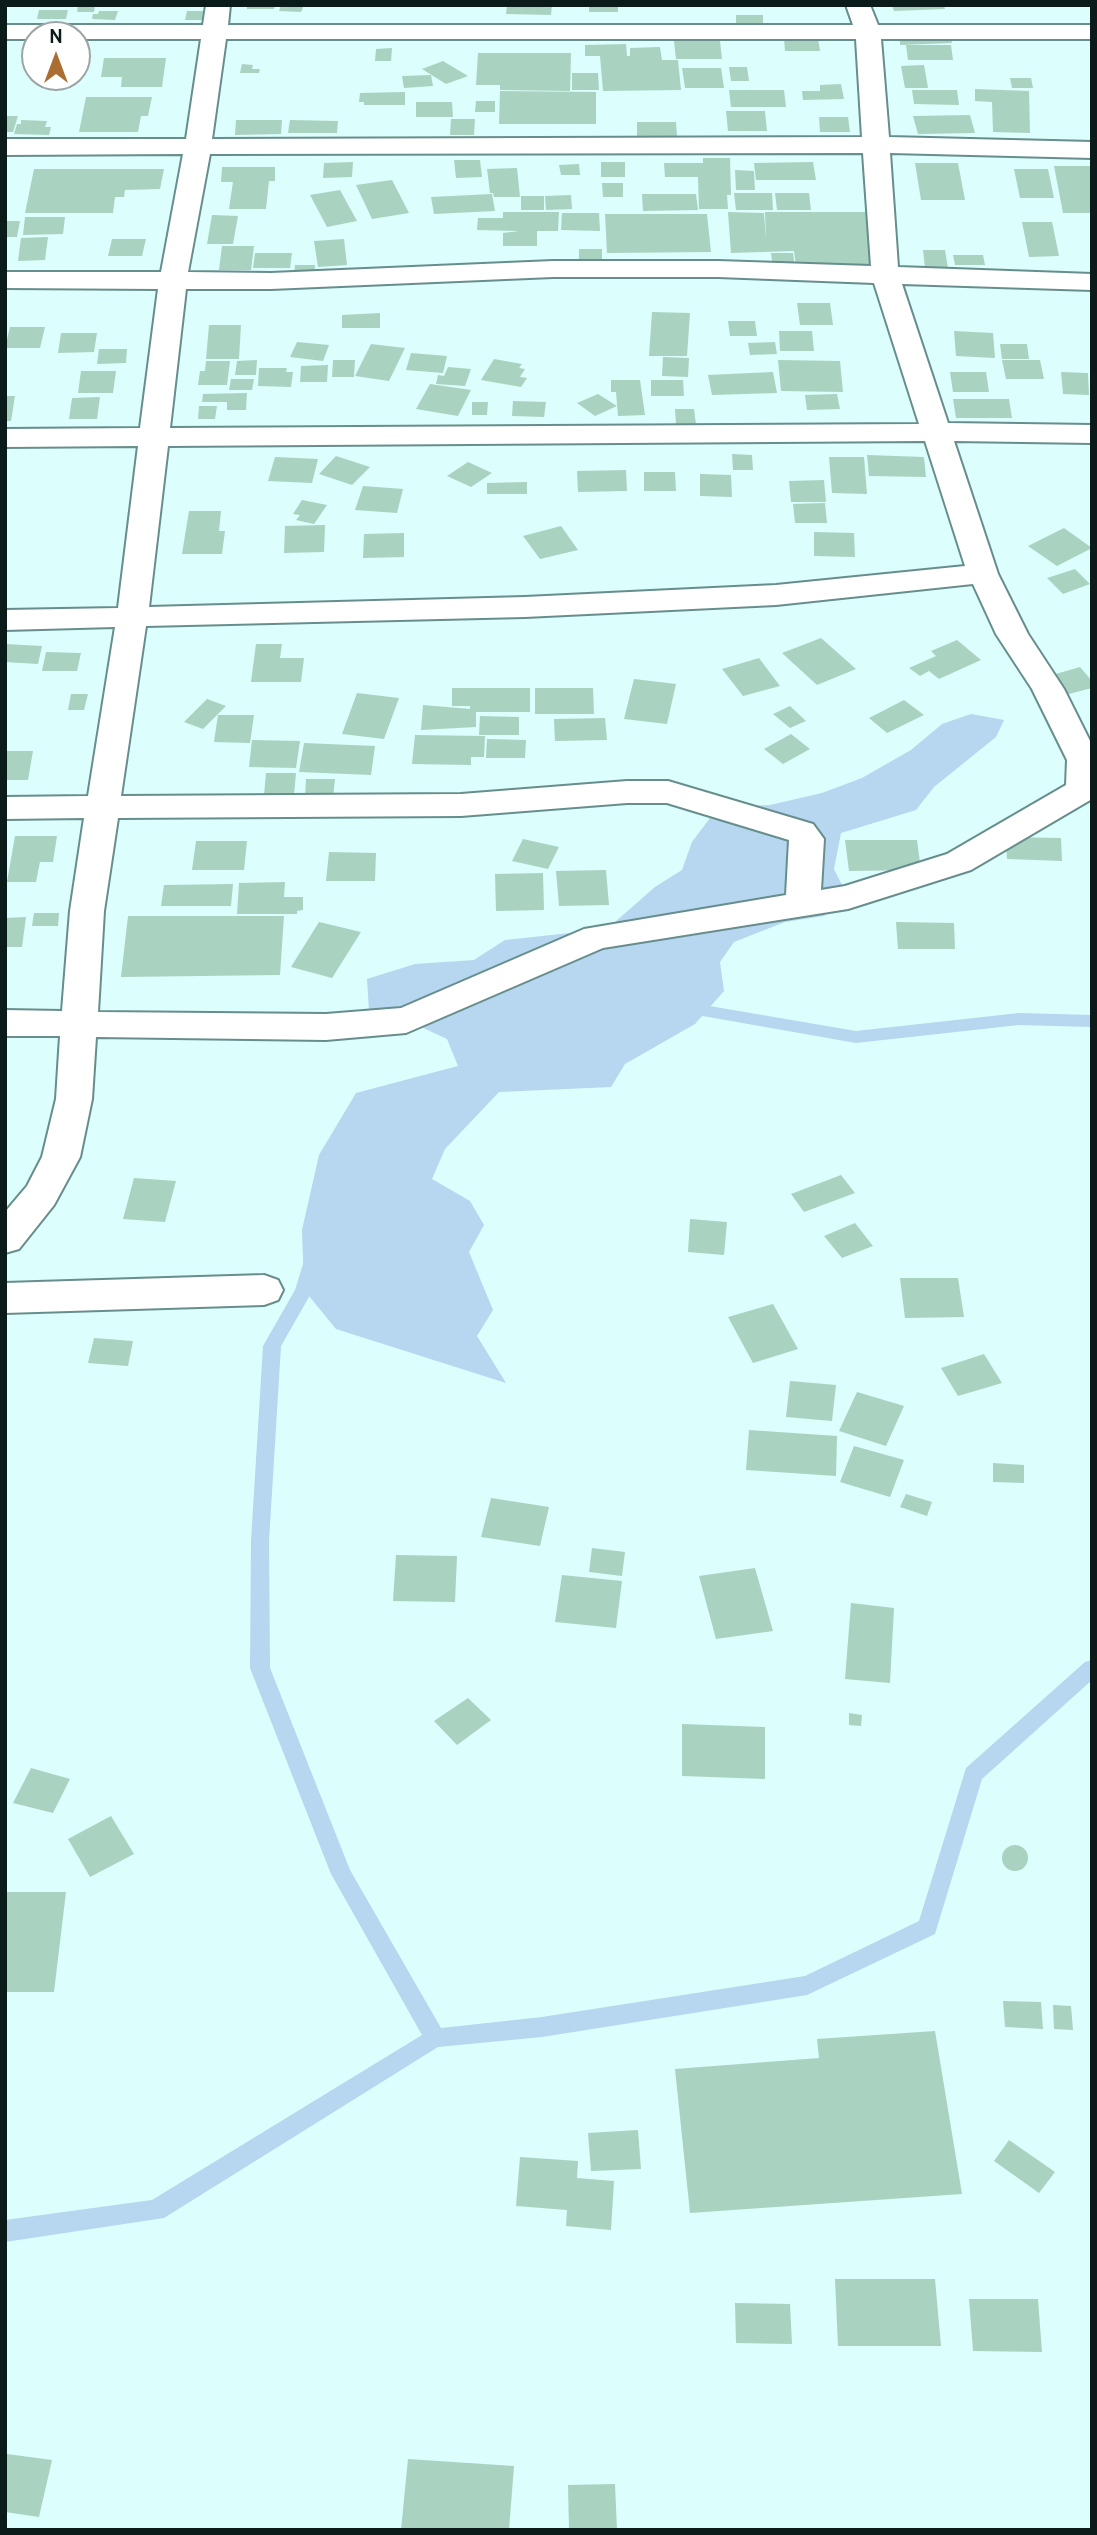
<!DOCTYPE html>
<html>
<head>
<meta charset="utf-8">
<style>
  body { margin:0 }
  #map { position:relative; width:1097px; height:2535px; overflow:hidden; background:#dcfefc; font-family:Cabin,sans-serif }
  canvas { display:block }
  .frame { position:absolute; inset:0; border:7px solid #0b1b1a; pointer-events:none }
  .north { position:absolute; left:21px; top:21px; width:70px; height:70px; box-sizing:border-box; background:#fff; border:2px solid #9da4a3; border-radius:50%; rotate:0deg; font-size:19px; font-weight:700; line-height:28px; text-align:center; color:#0b1b1a }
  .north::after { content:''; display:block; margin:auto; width:24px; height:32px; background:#ab6e32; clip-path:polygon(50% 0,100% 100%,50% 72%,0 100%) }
</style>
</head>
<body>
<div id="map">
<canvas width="1097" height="2535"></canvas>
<div class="frame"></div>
<div class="north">N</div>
</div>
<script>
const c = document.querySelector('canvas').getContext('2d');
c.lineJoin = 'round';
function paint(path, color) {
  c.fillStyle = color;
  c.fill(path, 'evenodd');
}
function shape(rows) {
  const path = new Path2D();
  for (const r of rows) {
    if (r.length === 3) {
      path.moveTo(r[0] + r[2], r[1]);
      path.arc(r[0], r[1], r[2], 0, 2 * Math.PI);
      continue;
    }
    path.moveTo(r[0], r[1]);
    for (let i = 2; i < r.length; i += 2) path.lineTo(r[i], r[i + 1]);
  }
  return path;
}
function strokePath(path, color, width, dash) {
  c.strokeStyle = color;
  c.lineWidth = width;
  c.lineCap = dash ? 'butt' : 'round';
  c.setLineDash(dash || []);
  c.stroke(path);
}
paint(shape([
  [971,714,1004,720,996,737,934,787,916,810,841,833,834,869,848,897,824,916,785,922,734,942,720,962,724,991,695,1024,625,1064,611,1087,499,1092,445,1149,432,1179,470,1201,484,1225,469,1252,493,1310,477,1336,506,1383,336,1329,304,1290,302,1230,319,1155,356,1093,458,1066,447,1039,406,1020,369,1011,367,979,415,964,474,960,505,940,607,929,655,887,682,870,692,842,710,818,725,807,770,805,822,793,862,778,911,750,942,724]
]), '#b7d6f0');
paint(shape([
  [686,1002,856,1031,1019,1013,1092,1015,1092,1027,1019,1025,856,1043,680,1012,678,1008,686,1002],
  [309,1262,315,1264,318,1269,313,1290,281,1346,269,1541,270,1668,350,1870,441,2028,542,2017,805,1976,919,1921,966,1768,1085,1662,1092,1660,1092,1680,982,1779,935,1934,807,1995,542,2037,438,2047,164,2218,5,2242,5,2220,152,2200,422,2035,331,1874,250,1668,251,1541,263,1346,295,1290,303,1264,309,1262]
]), '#b7d6f0');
paint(shape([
  [78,5,95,5,94,12,77,12],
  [247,5,275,5,274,9,247,9],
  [281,5,304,5,301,12,279,11],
  [507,5,552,5,551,15,506,14],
  [589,5,618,5,618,12,589,12],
  [892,5,944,5,945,9,894,11],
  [39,10,68,10,66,19,37,19],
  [99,11,118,11,115,20,92,19,93,14,98,14],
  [187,11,205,11,204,20,185,20],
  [736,15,763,15,763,23,736,23],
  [900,36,951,37,952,43,900,45],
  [784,38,818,38,820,51,785,51],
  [674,41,720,41,722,59,676,59],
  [626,44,627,56,630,56,630,48,660,47,662,60,678,60,681,90,603,91,600,56,585,56,585,45],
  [906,45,951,45,953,60,908,60],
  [392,48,391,61,375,61,376,49],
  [478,53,571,53,570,91,500,90,500,85,476,85],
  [104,58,166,58,162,87,121,87,122,77,101,77],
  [443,61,468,76,446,84,422,69],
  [242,64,253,65,252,69,260,69,259,73,240,73],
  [924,65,928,88,905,88,901,66],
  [729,67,747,67,749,81,731,81],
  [682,68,721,68,724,88,685,88],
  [572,73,598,73,599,90,572,90],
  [431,75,433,86,404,88,402,76],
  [1010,78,1031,78,1033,88,1012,88],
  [841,84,844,99,803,100,802,91,820,91,820,85],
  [975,89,1029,91,1030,133,993,132,992,102,975,101],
  [729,90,784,90,786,107,731,107],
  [912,90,957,90,959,105,914,104],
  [500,91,596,92,596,124,499,124],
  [405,92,405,105,364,105,364,102,359,102,360,93],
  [86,97,152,97,148,116,141,116,138,132,79,132],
  [476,101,495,101,495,112,475,112],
  [416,102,452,102,453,117,416,117],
  [726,111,765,111,767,131,728,131],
  [970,115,975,133,918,134,913,116],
  [5,116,18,116,13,132,5,132],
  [819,117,848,117,850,132,820,132],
  [451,119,475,119,474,135,450,135],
  [21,120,47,121,45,127,51,127,49,135,14,134,17,124,21,124],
  [236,120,282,120,281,134,235,135],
  [290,120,338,121,337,133,288,133],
  [637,122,676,122,677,136,637,136],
  [703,158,730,158,731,195,727,195,728,209,699,209,698,177,665,177,664,163,703,163],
  [454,160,480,160,482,177,456,178],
  [353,162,352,177,323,178,324,163],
  [601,162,625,162,625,177,601,177],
  [813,162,816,180,756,180,754,163],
  [915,163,958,163,965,200,921,200],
  [579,164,580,175,561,175,559,165],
  [1054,166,1092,166,1092,213,1063,213],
  [222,167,275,167,275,181,269,181,266,209,229,209,233,182,221,182],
  [517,168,520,197,494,197,493,193,490,193,487,169],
  [34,169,164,169,160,189,125,190,124,197,115,197,113,213,25,213],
  [1014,169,1048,169,1054,198,1020,198],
  [735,170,754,171,755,190,736,190],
  [392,180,409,213,372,219,356,185],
  [602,183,623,183,623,197,603,197],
  [340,190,357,221,327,227,310,195],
  [734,193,772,193,773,210,736,210],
  [775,193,809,193,811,210,777,210],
  [492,194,495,211,434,214,431,197],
  [642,194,696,194,698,210,643,211],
  [571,195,572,209,546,210,545,196],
  [521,196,544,196,544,210,521,210],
  [503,212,559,212,558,231,537,231,537,246,503,246,503,233,519,231,477,230,478,218,503,218],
  [728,212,764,213,766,240,765,212,866,212,872,266,796,266,794,251,731,253],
  [562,213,599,213,600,231,561,230],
  [605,214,707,214,711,252,607,253],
  [212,215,238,216,233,244,207,244],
  [25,217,65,217,63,234,23,235],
  [5,221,20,221,17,237,5,237],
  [1022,222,1052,222,1059,256,1029,257],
  [48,237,45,260,18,261,21,238],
  [112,239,146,239,142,256,108,256],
  [344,239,347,265,318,267,314,241],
  [222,246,254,246,251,270,219,270],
  [579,249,602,249,602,260,579,260],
  [923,250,945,250,948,268,925,268],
  [255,253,292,253,290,268,253,268],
  [771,253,793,253,795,267,773,267],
  [953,255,983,255,985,265,955,265],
  [295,265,315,265,314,278,294,278],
  [797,303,830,303,833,325,800,325],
  [652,312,690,313,687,356,649,356],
  [380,313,380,328,342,328,342,315],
  [728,321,755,321,757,336,730,336],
  [209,325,241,325,239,359,206,359],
  [10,327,45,327,40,348,5,348],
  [779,331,812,331,814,351,780,351],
  [954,331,993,333,995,358,956,356],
  [61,333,97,333,94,352,58,353],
  [297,342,329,345,323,361,290,357],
  [775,342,777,354,750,355,748,343],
  [371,344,405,348,389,381,355,376],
  [1000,344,1027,344,1029,359,1002,359],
  [99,349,127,349,126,363,97,364],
  [411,353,447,356,443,373,406,370],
  [663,357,689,358,688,377,662,376],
  [494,359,522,364,519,368,525,369,520,377,527,378,521,387,481,380],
  [257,360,256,375,235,375,237,361],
  [333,360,355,360,354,377,332,377],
  [778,360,840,361,843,392,781,391],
  [1002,360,1040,360,1044,379,1006,379],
  [206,361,230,361,227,385,198,385,200,371,205,371],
  [328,365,327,382,300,382,301,366],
  [448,367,471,369,465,386,436,384,438,375,444,376],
  [259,368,287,368,286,372,293,372,291,387,258,386],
  [81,371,116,371,113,393,78,393],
  [773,372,777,393,712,395,708,375],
  [950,372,986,372,989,392,953,392],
  [1061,372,1088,373,1089,395,1063,394],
  [231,379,254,379,252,390,229,390],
  [611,380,640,380,645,415,618,416,616,392,611,392],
  [651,380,683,380,684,396,651,396],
  [430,384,471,390,458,416,416,409],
  [247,393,246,410,227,410,227,402,202,402,203,394],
  [598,394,617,406,595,416,577,403],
  [837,394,840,409,807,410,805,395],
  [5,396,15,396,11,421,5,421],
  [100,397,97,419,69,419,72,398],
  [953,399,1009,399,1012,418,956,418],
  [513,401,546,402,544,417,512,416],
  [472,402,488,402,487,415,472,415],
  [199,406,217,406,215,419,198,419],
  [675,409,694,409,696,424,676,424],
  [732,454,752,455,753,470,733,470],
  [867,455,924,457,926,477,869,476],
  [336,456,370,467,352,485,319,474],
  [275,457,318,459,312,483,268,481],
  [829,457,864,457,867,494,832,493],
  [468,462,492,473,471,487,447,476],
  [626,470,627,491,578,492,577,471],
  [644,472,675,472,676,491,644,491],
  [700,474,731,475,732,497,700,496],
  [824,480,826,502,791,502,789,481],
  [527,482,527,494,487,494,487,483],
  [363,486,403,489,397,513,355,510],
  [302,500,327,505,314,524,296,520,300,515,293,514],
  [825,503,827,523,795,523,793,504],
  [189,511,221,511,219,531,225,531,222,554,182,554],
  [325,525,324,552,284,553,285,526],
  [561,526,578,550,540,559,523,536],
  [1064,528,1092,548,1057,566,1028,546],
  [814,532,854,533,855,557,814,556],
  [404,533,404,557,363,558,364,534],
  [1075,569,1090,584,1063,594,1047,578],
  [821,638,856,669,817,685,782,653],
  [957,640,981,660,939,679,929,671,920,676,909,668,936,656,931,651],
  [5,644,42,646,38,664,5,662],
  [256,644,282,644,280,658,304,658,301,682,251,682],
  [46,652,81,653,77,671,42,671],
  [759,658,780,686,743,696,722,669],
  [1080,667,1092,681,1092,688,1065,695,1049,676],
  [634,679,676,684,667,724,624,719],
  [452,688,530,688,530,712,476,712,476,727,421,730,423,705,470,709,470,706,452,706],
  [535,688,593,688,594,714,535,714],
  [357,693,399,698,384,739,342,734],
  [71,694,88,694,84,710,68,710],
  [207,699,226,706,203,729,184,722],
  [904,700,924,715,887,733,869,718],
  [790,706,806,721,790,728,773,714],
  [218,715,254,715,250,743,214,742],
  [480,716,519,717,519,735,479,735],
  [605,718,607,740,555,741,554,719],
  [791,734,810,749,783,764,764,749],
  [415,735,485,736,484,757,471,757,471,765,412,764],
  [487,739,526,740,525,758,486,758],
  [252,740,300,741,296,768,249,767],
  [304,743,375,746,371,775,299,772],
  [5,751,33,751,28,780,5,780],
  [266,773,296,773,294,795,264,795],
  [306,779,335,779,333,797,305,797],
  [15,836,57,836,53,862,40,862,36,882,7,882],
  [1006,837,1061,838,1062,861,1007,859],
  [523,839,559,847,548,869,512,861],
  [845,840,917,840,921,870,849,871],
  [196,841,247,841,244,870,192,870],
  [329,852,376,853,375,881,326,881],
  [606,870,609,905,559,906,556,871],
  [543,873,544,910,496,911,495,874],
  [285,882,284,897,303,897,303,910,297,911,297,914,237,914,239,883],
  [233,884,231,906,161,906,164,885],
  [34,913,59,913,58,926,32,926],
  [128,916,284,916,280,975,121,977],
  [26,917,22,947,5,947,5,918],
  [319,922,361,932,332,978,291,967],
  [896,922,954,923,955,949,898,949],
  [841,1175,855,1193,804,1212,791,1194],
  [134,1178,176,1181,165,1222,123,1219],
  [690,1219,727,1222,724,1255,688,1252],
  [855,1223,873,1246,842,1258,824,1236],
  [900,1278,958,1278,964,1317,905,1318],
  [773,1304,798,1349,753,1363,728,1317],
  [94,1338,133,1341,128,1366,88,1363],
  [984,1354,1002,1383,958,1396,941,1368],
  [790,1381,836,1385,832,1421,786,1417],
  [857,1392,904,1406,886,1446,839,1431],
  [749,1430,837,1436,836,1476,746,1470],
  [854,1446,904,1460,890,1497,840,1482],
  [993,1463,1024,1465,1024,1483,993,1482],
  [906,1494,932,1502,927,1516,900,1507],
  [491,1498,549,1507,540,1546,481,1537],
  [592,1548,625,1552,622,1576,589,1572],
  [396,1555,457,1556,455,1602,393,1601],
  [755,1568,773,1631,716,1639,699,1576],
  [562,1575,622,1581,616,1628,555,1622],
  [851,1603,894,1608,890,1683,845,1679],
  [468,1698,491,1720,457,1745,434,1721],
  [849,1713,862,1715,861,1726,849,1725],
  [682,1724,765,1727,765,1779,682,1776],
  [31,1768,70,1779,53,1813,13,1803],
  [111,1816,134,1854,90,1877,68,1839],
  [1015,1858,13],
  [5,1892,66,1892,54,1992,5,1992],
  [1003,2001,1041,2002,1043,2029,1005,2027],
  [1053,2005,1071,2006,1073,2030,1054,2029],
  [935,2031,962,2194,690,2213,675,2069,819,2058,817,2039],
  [638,2130,641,2169,591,2171,588,2133],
  [1009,2140,1055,2172,1039,2193,994,2161],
  [520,2157,578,2161,577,2178,614,2181,611,2230,566,2226,567,2210,516,2206],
  [835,2279,935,2279,941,2346,838,2346],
  [969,2299,1038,2299,1042,2352,973,2351],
  [735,2303,790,2304,792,2344,736,2343],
  [7,2454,52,2460,39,2517,5,2512],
  [408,2459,514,2466,509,2530,401,2530],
  [615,2484,617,2530,569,2530,568,2485]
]), '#aad2c0');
const minor = shape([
  [206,5,230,5,228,25,853,25,846,5,870,5,878,25,1092,25,1092,39,881,39,889,137,1092,142,1092,158,890,153,898,267,1092,274,1092,290,902,284,948,423,1092,425,1092,443,954,441,998,574,1028,634,1064,689,1092,745,1092,799,971,870,848,909,603,948,406,1033,326,1040,96,1037,92,1099,80,1157,54,1205,19,1249,5,1253,5,1212,27,1186,42,1157,56,1099,60,1036,5,1036,5,1010,62,1011,70,911,84,818,5,819,5,797,88,796,115,627,5,630,5,610,118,608,138,446,5,447,5,429,140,428,158,289,5,288,5,272,161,272,183,154,5,155,5,139,186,139,201,39,77,39,77,35,35,35,35,39,5,39,5,25,203,25,206,5],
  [226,39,856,39,862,137,212,139,226,39],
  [863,153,871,266,718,261,553,261,271,273,188,272,210,154,863,153],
  [553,277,718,277,874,283,919,424,170,428,186,289,271,289,553,277],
  [925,441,965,566,776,585,525,597,149,607,168,446,925,441],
  [973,584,996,634,1032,689,1067,760,1066,785,947,854,845,886,821,890,824,839,813,824,668,781,627,781,461,794,121,796,146,626,525,617,776,605,973,584],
  [627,803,667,803,789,840,786,895,584,929,401,1008,326,1014,98,1012,104,911,118,818,461,816,627,803],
  [264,1275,278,1280,283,1290,278,1300,264,1305,5,1313,5,1283,264,1275]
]);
strokePath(minor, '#678e8c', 4);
paint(minor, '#fff');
</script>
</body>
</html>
